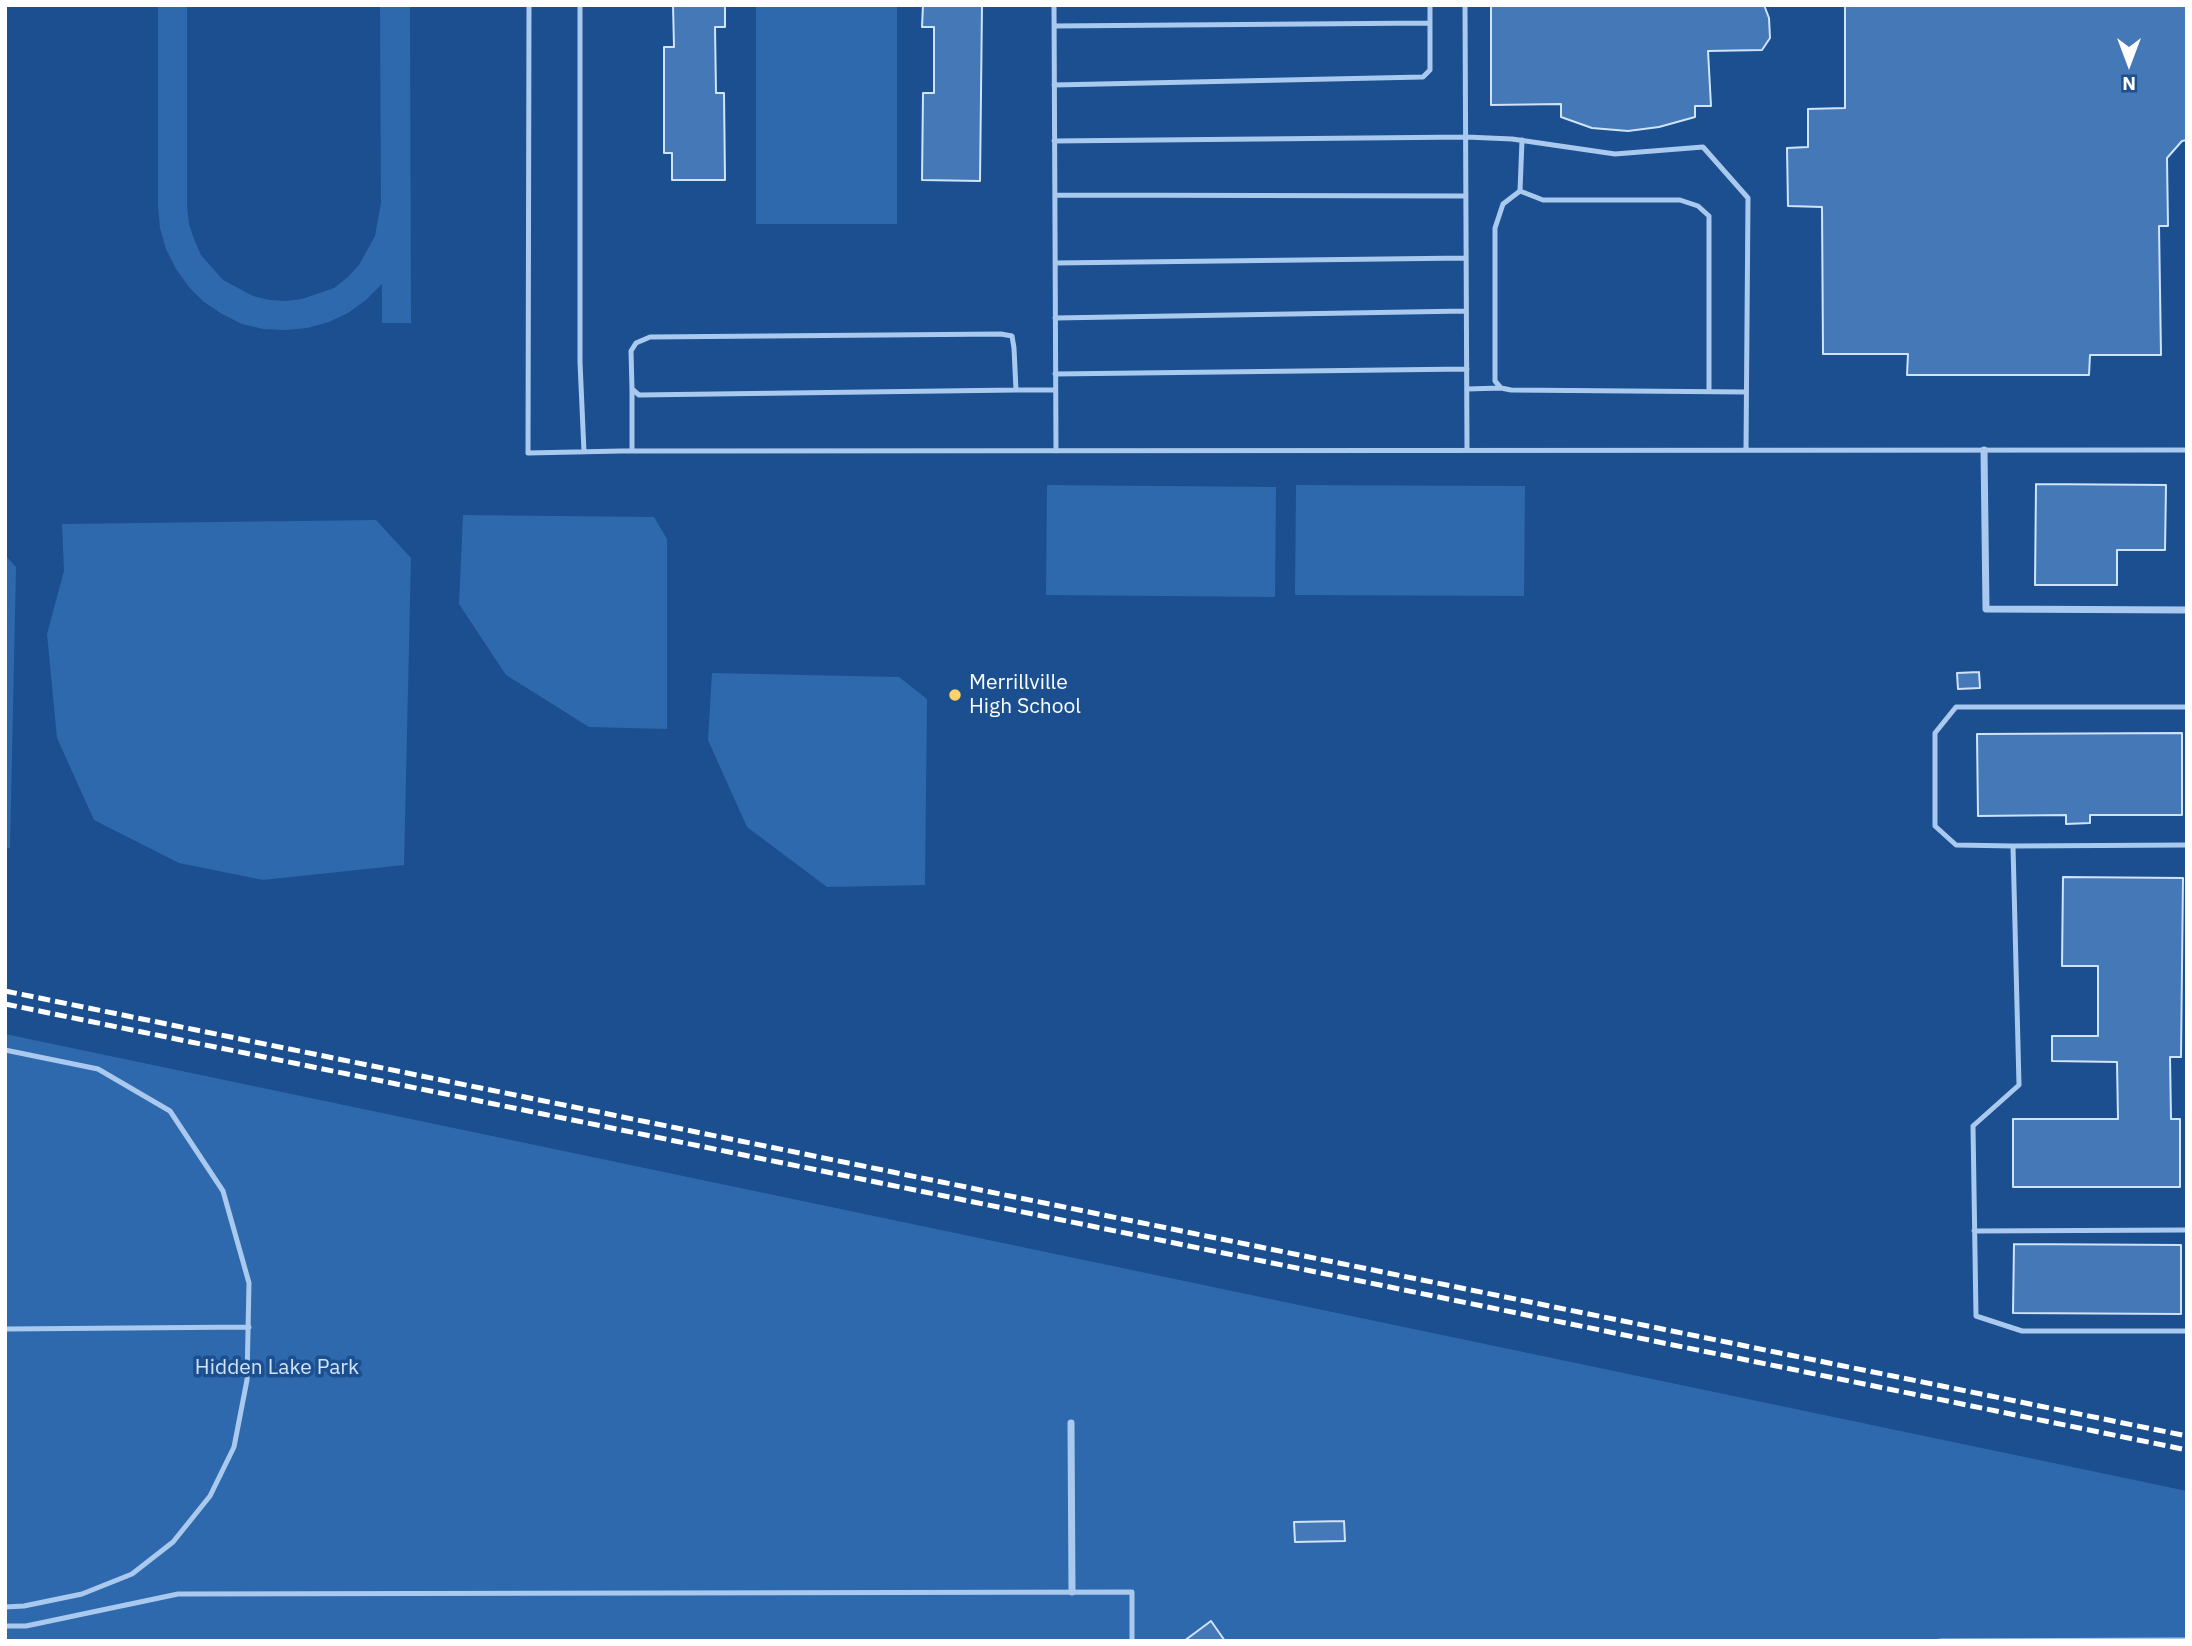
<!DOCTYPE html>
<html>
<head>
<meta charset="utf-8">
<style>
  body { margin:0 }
  #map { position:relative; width:2192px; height:1646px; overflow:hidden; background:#1b4f8f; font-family:"IBM Plex Sans",sans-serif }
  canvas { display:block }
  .frame { position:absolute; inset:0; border:7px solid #fff; pointer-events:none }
  .north { position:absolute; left:2094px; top:28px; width:70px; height:70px; -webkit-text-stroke:5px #1b4f8f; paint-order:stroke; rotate:180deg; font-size:19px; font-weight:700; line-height:28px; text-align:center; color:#fff }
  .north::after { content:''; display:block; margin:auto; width:24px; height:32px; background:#fff; clip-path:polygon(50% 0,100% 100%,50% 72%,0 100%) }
</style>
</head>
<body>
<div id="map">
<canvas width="2192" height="1646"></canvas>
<div class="frame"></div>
<div class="north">N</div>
</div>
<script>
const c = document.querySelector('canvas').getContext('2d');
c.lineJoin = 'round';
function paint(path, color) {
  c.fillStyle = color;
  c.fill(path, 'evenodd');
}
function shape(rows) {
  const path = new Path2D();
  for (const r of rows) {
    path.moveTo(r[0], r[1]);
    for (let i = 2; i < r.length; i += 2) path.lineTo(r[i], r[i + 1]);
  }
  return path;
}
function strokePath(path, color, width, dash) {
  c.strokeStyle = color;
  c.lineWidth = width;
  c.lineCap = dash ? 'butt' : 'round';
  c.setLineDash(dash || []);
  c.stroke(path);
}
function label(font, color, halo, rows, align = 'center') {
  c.font = font + ' "IBM Plex Sans",sans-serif';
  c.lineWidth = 7;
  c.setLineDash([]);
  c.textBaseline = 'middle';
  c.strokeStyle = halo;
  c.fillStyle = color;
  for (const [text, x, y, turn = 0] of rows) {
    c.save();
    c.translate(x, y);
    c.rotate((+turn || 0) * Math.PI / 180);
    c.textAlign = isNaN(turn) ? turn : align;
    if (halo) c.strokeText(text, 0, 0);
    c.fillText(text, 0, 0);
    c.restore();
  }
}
paint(shape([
  [158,5,187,5,187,206,189,224,194,239,201,255,223,280,253,296,269,300,286,301,302,299,334,288,348,277,359,265,375,236,381,203,380,5,410,5,411,323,382,323,382,284,366,300,348,313,329,322,307,328,286,330,263,329,242,324,222,314,204,302,189,287,176,269,166,249,160,228,158,206],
  [756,5,897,5,897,224,756,224],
  [1047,485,1276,487,1275,597,1046,595],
  [1296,485,1525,486,1524,596,1295,595],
  [463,515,654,517,667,539,667,729,589,727,506,675,459,604],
  [376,520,411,558,404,865,263,880,179,863,94,820,57,738,47,634,64,571,62,524],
  [5,555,16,567,10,848,5,848],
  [712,673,899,677,927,699,925,885,827,887,747,827,708,740],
  [5,1034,2187,1491,2187,1641,5,1641]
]), '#2e69ad');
const building = shape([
  [673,5,725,5,725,27,715,27,716,93,724,93,725,180,672,180,672,153,664,153,664,47,674,47,673,5],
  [923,5,982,5,980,181,922,180,923,93,934,93,934,27,922,27,923,5],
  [1491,5,1764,5,1769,18,1770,38,1762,50,1708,51,1711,106,1695,106,1695,117,1659,127,1628,131,1592,128,1561,117,1561,104,1491,105,1491,5],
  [1845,5,2187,5,2187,140,2182,141,2167,158,2168,226,2159,226,2161,355,2090,355,2089,375,1907,375,1908,354,1823,354,1822,207,1788,206,1787,148,1808,147,1808,109,1845,108,1845,5],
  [2036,484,2166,485,2165,550,2117,550,2117,585,2035,585,2036,484],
  [1979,672,1980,688,1958,689,1957,673,1979,672],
  [2182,733,2182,815,2090,815,2090,823,2066,824,2066,815,1978,816,1977,734,2182,733],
  [2063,877,2183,878,2181,1057,2170,1057,2171,1119,2180,1119,2180,1187,2013,1187,2013,1119,2118,1119,2117,1062,2052,1061,2052,1036,2098,1036,2098,966,2062,966,2063,877],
  [2014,1244,2181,1245,2181,1314,2013,1313,2014,1244],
  [1344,1521,1345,1541,1295,1542,1294,1522,1344,1521],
  [1211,1621,1225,1641,1184,1641,1211,1621]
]);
paint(building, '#4478b7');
strokePath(building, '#cfe3fa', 2);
strokePath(shape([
  [529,5,528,453,621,451,2187,450],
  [580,5,580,362,584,452],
  [1054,5,1056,451],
  [1465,5,1467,450],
  [1054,26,1430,23],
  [1054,85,1423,77,1430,70,1430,5],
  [1522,140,1520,191,1503,204,1495,228,1495,381,1501,388,1511,390,1746,392],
  [1054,141,1466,137,1512,139,1615,154,1703,147,1748,198,1746,450],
  [1520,191,1543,200,1680,200,1698,206,1709,216,1709,391],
  [1055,195,1466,196],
  [1055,263,1466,258],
  [1055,318,1466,311],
  [1055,374,1467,369],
  [1467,389,1501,388],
  [1016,390,1014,348,1012,336,1001,334,650,337,636,343,631,351,632,389,639,395,1016,390,1055,390],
  [632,451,632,389],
  [2187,845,2013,846,2019,1085,1973,1126,1976,1316,2022,1331,2187,1331],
  [2013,846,1956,845,1935,826,1935,733,1956,707,2187,707],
  [5,1050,98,1069,170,1111,223,1191,249,1283,247,1380,234,1447,210,1496,173,1542,132,1574,82,1594,24,1606,5,1607],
  [1974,1231,2187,1230],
  [7,1329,249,1327],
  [5,1626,26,1626,178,1594,1132,1592,1132,1641],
  [1940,1641,2187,1640]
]), '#a9c9ee', 5);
strokePath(shape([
  [1984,450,1986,609,2187,610],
  [1071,1423,1072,1592]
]), '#a9c9ee', 7);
strokePath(shape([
  [5,991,2187,1436],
  [5,1004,2187,1450]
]), '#fff', 5, [12, 5]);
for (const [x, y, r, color] of [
  [955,695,7,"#ffd166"]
]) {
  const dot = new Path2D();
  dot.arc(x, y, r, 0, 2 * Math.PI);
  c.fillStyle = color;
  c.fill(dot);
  strokePath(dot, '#1b4f8f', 2.5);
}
label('21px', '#fff', '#1b4f8f', [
  ["Merrillville",969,683],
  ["High School",969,707]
], 'left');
label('21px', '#cfe3fa', '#1b4f8f', [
  ["Hidden Lake Park",277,1368]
]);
</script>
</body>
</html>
